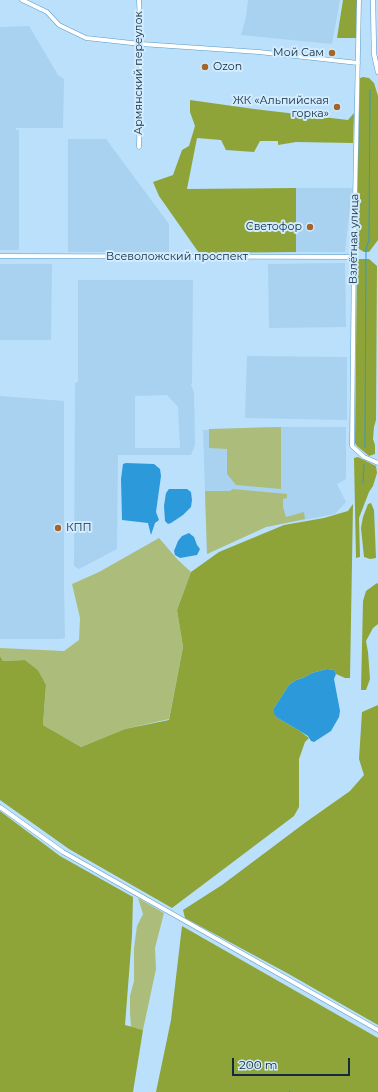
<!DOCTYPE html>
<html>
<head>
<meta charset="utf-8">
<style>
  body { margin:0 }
  #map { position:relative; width:378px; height:1092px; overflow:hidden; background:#bae0fc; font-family:Montserrat,sans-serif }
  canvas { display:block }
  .scale { position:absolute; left:232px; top:1058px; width:118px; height:18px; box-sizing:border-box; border:2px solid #0f2b3d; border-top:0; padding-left:5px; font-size:12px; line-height:14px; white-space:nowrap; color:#0f2b3d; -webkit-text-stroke:3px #d2ebfe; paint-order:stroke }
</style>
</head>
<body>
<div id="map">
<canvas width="378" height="1092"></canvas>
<div class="scale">200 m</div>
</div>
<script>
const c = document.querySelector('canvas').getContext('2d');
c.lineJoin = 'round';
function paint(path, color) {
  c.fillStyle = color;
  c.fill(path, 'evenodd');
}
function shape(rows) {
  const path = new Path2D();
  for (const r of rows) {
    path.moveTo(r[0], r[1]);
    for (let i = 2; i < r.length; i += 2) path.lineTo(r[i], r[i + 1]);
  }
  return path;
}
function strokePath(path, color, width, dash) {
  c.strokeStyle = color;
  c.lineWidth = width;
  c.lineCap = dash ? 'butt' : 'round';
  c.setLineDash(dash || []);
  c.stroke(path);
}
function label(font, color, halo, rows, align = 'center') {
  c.font = font + ' Montserrat,sans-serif';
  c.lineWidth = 4;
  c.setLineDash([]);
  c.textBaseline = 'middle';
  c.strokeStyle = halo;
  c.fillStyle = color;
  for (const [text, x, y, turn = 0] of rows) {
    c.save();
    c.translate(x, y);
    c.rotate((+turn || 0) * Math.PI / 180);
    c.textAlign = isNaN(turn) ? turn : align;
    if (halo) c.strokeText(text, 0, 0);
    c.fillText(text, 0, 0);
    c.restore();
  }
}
paint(shape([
  [248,0,340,0,332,44,241,35,246,17],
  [29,26,58,75,64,79,63,128,16,128,16,130,19,130,19,250,0,250,0,27],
  [68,139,106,139,169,224,169,252,68,252],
  [296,188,352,188,345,252,296,252],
  [345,263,346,327,269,328,268,264],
  [0,264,52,264,51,340,0,340],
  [78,280,193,280,192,384,191,384,194,393,195,445,191,455,118,455,117,549,79,569,74,566,75,383,78,382],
  [167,395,178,407,180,448,135,448,135,396],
  [247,356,347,357,347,420,245,418],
  [0,396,64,401,64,588,65,638,60,639,0,639],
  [264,427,346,427,346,479,337,484,346,502,335,514,266,527,207,554,203,430]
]), '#a8d2f0');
paint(shape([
  [281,427,281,489,236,485,227,474,227,449,209,448,209,429],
  [233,489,287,494,287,498,283,499,283,507,286,517,304,512,305,519,266,527,207,554,205,491,230,491],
  [159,538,178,560,191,572,177,610,183,647,169,719,125,729,81,747,43,725,46,686,38,670,25,660,3,661,0,656,0,648,64,651,79,640,80,618,72,584,99,572],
  [138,898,164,913,155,948,156,969,143,1030,131,1027,130,1013,130,996,134,981,134,948,137,926,143,914]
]), '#acbd7b');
paint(shape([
  [343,0,357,0,356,38,337,38],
  [363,77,369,78,374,83,378,96,378,240,369,252,364,252,356,247,360,78],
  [190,100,254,109,348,120,354,113,353,143,296,142,278,145,278,141,260,141,254,152,226,150,221,140,197,138,187,189,296,188,296,252,199,253,159,196,153,182,173,175,182,150,189,146,195,126,190,112],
  [357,259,369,259,377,266,376,420,374,427,373,439,375,445,375,454,369,456,357,446,355,443],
  [358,457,376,466,377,473,373,486,369,492,359,518,360,557,356,558,354,458],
  [371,503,374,510,376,558,370,559,364,557,361,528,363,517,368,504],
  [353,504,350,678,345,678,336,674,334,670,327,669,312,673,303,678,296,680,289,685,274,708,276,717,300,731,309,738,305,742,299,759,299,807,294,816,172,908,69,849,0,800,0,656,3,661,25,660,38,670,46,685,43,725,81,747,125,729,169,720,183,647,177,610,191,572,219,552,284,525,324,518,348,511],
  [377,583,378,584,378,624,373,628,366,641,368,652,370,679,366,690,361,690,363,601,366,591],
  [378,705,378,1025,287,973,185,918,183,910,222,885,306,822,350,791,364,775,359,759,362,712],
  [0,811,60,856,133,897,132,935,125,1025,143,1030,133,1092,0,1092],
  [182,926,378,1038,378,1092,156,1092,171,1020]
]), '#8ea438');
paint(shape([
  [126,463,154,464,160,469,161,476,156,512,159,520,155,523,151,535,148,523,122,520,121,479,123,464],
  [169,489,187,489,191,492,192,500,191,507,183,515,171,523,168,524,165,521,164,506,166,493],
  [189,533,194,537,197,545,200,549,197,555,180,558,175,555,174,551,178,541,182,536],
  [327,669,334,670,336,674,334,679,340,711,339,717,331,731,314,742,311,741,308,736,300,731,276,717,274,713,274,708,289,685,296,680,303,678,312,673]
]), '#2b99da');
strokePath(shape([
  [365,447,366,249,369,240,370,90],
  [363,483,364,465],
  [289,1092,290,1091]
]), '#2b99da', 1);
const minor = shape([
  [22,0,47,12,59,25,86,38,141,44,259,52,358,63],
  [359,0,354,252,352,446,364,457,378,463],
  [139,147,141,44,139,0],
  [0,256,354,257],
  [0,807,63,852,378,1030]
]);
const tertiary = shape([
  [373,0,374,54,378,72]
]);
strokePath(minor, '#599ac6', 5);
strokePath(tertiary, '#599ac6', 5.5);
strokePath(minor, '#fff', 4);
strokePath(tertiary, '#fff', 4.5);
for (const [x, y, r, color] of [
  [332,53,4,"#a3652b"],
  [205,67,4,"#a3652b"],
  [337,107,4,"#a3652b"],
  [310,227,4,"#a3652b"],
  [58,528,4,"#a3652b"]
]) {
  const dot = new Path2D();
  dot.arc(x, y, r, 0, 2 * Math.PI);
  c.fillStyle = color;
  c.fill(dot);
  strokePath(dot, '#d2ebfe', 1.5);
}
label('11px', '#0f2b3d', '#d2ebfe', [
  ["Мой Сам",324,53],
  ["Ozon",213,67,"left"],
  ["ЖК «Альпийская",329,101],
  ["горка»",329,114],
  ["Светофор",302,227],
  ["КПП",66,528,"left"]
], 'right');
label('11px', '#0f2b3d', '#d2ebfe', [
  ["Армянский переулок",139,73,-90],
  ["Взлётная улица",354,239,-89],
  ["Всеволожский проспект",177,257]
]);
</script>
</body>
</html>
